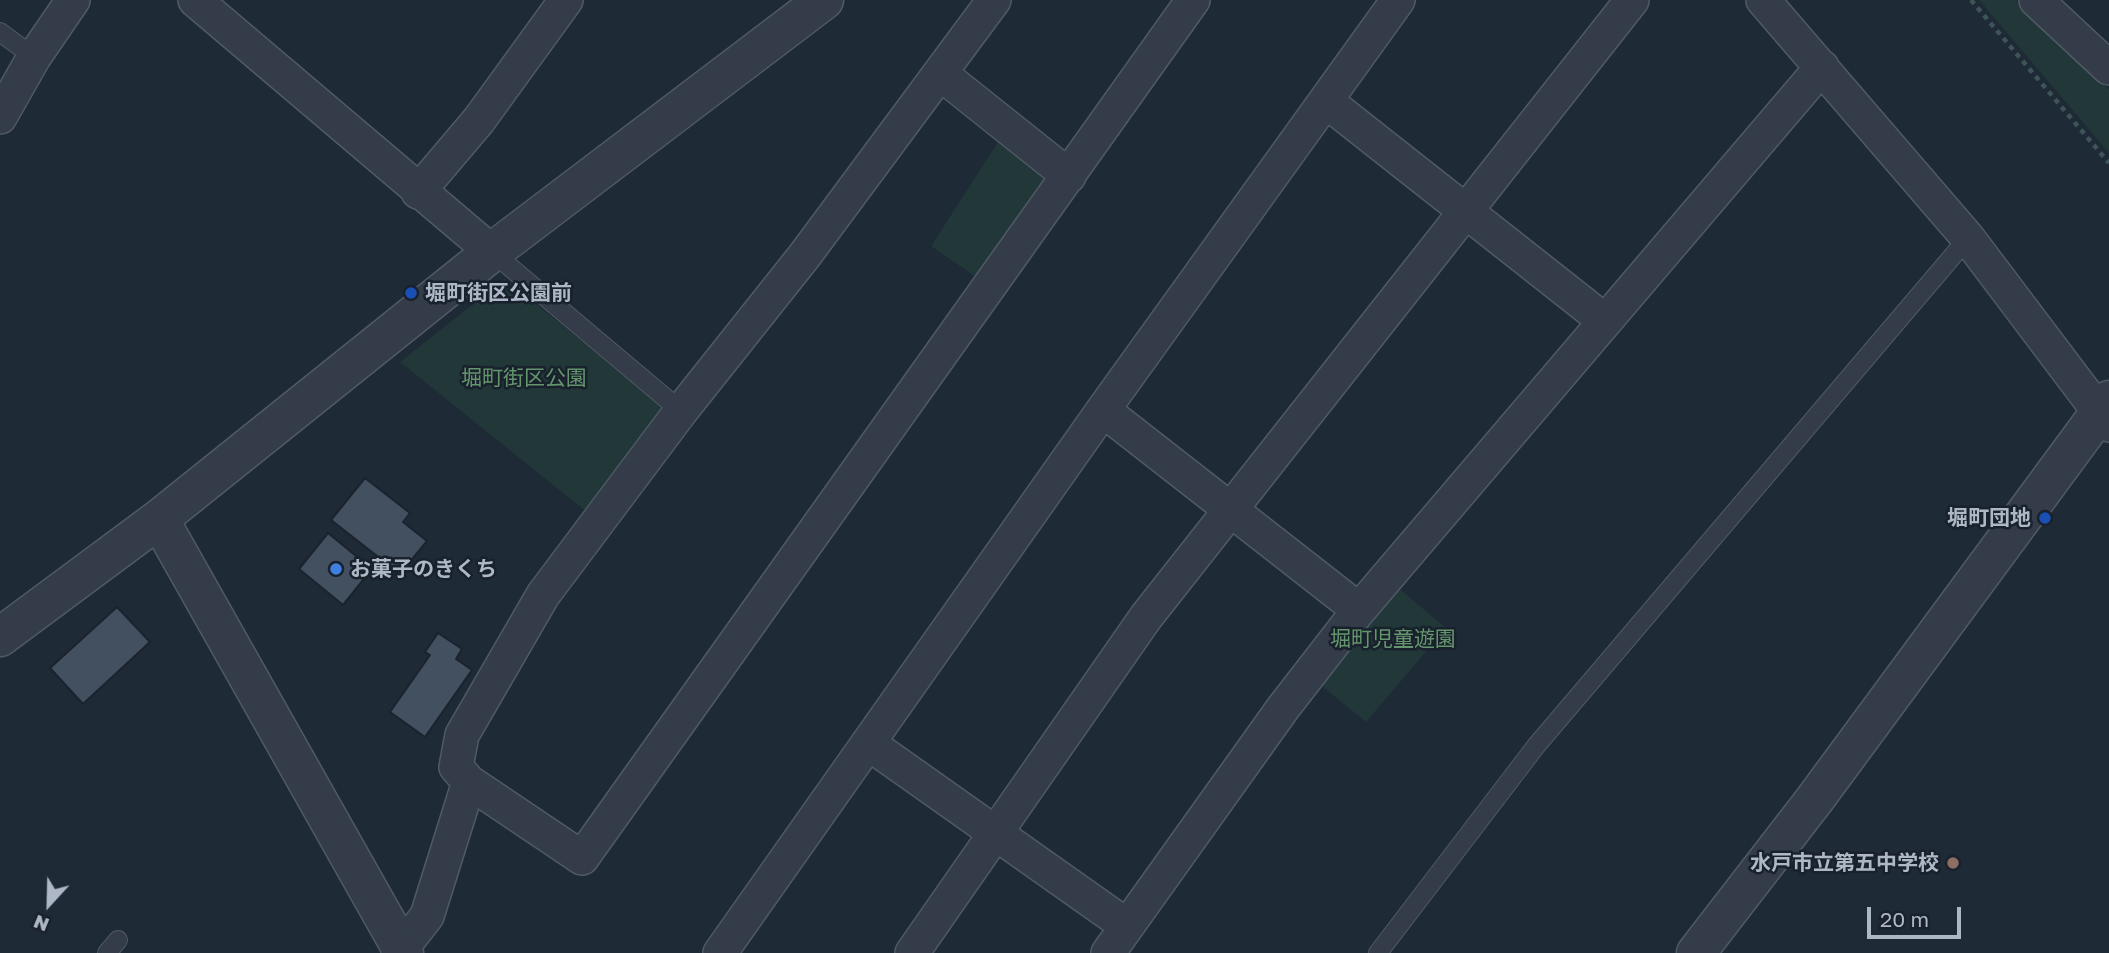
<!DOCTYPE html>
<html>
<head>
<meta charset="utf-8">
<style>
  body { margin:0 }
  #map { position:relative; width:2109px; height:953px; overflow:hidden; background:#1f2a37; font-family:"Golos Text",sans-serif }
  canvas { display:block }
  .north { position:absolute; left:14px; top:869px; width:70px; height:70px; -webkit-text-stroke:5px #18212c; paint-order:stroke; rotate:202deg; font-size:19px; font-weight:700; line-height:28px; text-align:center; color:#adb7c5 }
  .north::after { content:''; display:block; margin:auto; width:24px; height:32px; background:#adb7c5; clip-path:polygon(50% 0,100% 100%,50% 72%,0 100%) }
  .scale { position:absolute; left:1867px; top:907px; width:94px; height:32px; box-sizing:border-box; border:4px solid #adb7c5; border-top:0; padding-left:9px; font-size:21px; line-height:24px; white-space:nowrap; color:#adb7c5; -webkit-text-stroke:5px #18212c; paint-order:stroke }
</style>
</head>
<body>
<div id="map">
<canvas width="2109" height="953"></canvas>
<div class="north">N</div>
<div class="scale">20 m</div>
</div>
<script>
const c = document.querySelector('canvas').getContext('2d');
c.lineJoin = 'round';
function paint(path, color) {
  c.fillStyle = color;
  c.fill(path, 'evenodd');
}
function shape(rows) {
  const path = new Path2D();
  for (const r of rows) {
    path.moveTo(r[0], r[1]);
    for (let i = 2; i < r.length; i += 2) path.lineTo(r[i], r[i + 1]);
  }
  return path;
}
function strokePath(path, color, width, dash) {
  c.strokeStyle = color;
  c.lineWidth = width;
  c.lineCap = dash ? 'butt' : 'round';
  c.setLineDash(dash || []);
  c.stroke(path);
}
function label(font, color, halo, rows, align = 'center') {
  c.font = font + ' "Golos Text","Noto Sans JP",sans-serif';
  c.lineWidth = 5;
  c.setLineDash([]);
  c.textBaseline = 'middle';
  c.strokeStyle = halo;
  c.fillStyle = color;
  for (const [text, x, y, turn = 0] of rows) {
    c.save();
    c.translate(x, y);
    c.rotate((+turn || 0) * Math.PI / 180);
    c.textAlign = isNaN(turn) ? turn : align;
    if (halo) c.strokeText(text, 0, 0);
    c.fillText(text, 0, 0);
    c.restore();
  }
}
paint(shape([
  [1979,0,2015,0,2109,89,2109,153],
  [1000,139,1043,171,1044,182,976,277,931,246],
  [505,279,661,405,663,422,593,517,400,362],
  [1395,585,1446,628,1366,722,1317,682]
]), '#213738');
const building = shape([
  [365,478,410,513,403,522,427,541,400,574,331,520,365,478],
  [328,533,372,569,343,605,299,569,328,533],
  [117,607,150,642,83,704,50,668,117,607],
  [438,633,462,649,456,659,472,670,425,737,390,712,430,655,425,652,438,633]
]);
paint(building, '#42505f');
strokePath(building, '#1a232e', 2);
const service = shape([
  [0,32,34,57],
  [492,252,681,411],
  [107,953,118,940],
  [1378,953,1536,746,1968,238]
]);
const minor = shape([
  [195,0,492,252],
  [994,0,805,255,681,411,543,595,462,735,456,767,469,782,582,858,1193,0],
  [1763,0,1968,238,2109,425],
  [2036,0,2109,68],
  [941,74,1069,176],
  [1326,101,1605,321],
  [0,117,34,57,73,0],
  [418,192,479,120,566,0],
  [1103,410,1359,610],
  [868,743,1127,926],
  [398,953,427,916,469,782],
  [720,953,1103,410,1398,0],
  [912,953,1146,617,1632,0],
  [1108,953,1283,708,1359,610,1822,67]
]);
const tertiary = shape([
  [159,519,404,953],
  [0,637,159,519,492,252,824,0],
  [1696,953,1815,799,2109,400]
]);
strokePath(service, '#505a66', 20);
strokePath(minor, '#505a66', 36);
strokePath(tertiary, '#505a66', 41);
strokePath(shape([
  [1971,0,2109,163]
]), '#3f5456', 4.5, [5, 5]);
strokePath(service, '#333c48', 18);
strokePath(minor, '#333c48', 33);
strokePath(tertiary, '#333c48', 38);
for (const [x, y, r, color] of [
  [411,293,7,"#1a4fb4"],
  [2045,518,7,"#1a4fb4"],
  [336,569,7,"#3f7fe0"],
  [1953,863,7,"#8d6e63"]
]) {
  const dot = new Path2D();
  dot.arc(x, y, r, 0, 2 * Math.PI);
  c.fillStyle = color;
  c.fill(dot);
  strokePath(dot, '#18212c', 2.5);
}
label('bold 21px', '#adb7c5', '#18212c', [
  ["堀町街区公園前",425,293],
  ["堀町団地",2031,518,"right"],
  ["お菓子のきくち",350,569],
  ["水戸市立第五中学校",1939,863,"right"]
], 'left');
label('21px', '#64956d', '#18212c', [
  ["堀町街区公園",524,378],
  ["堀町児童遊園",1393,639]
]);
</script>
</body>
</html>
